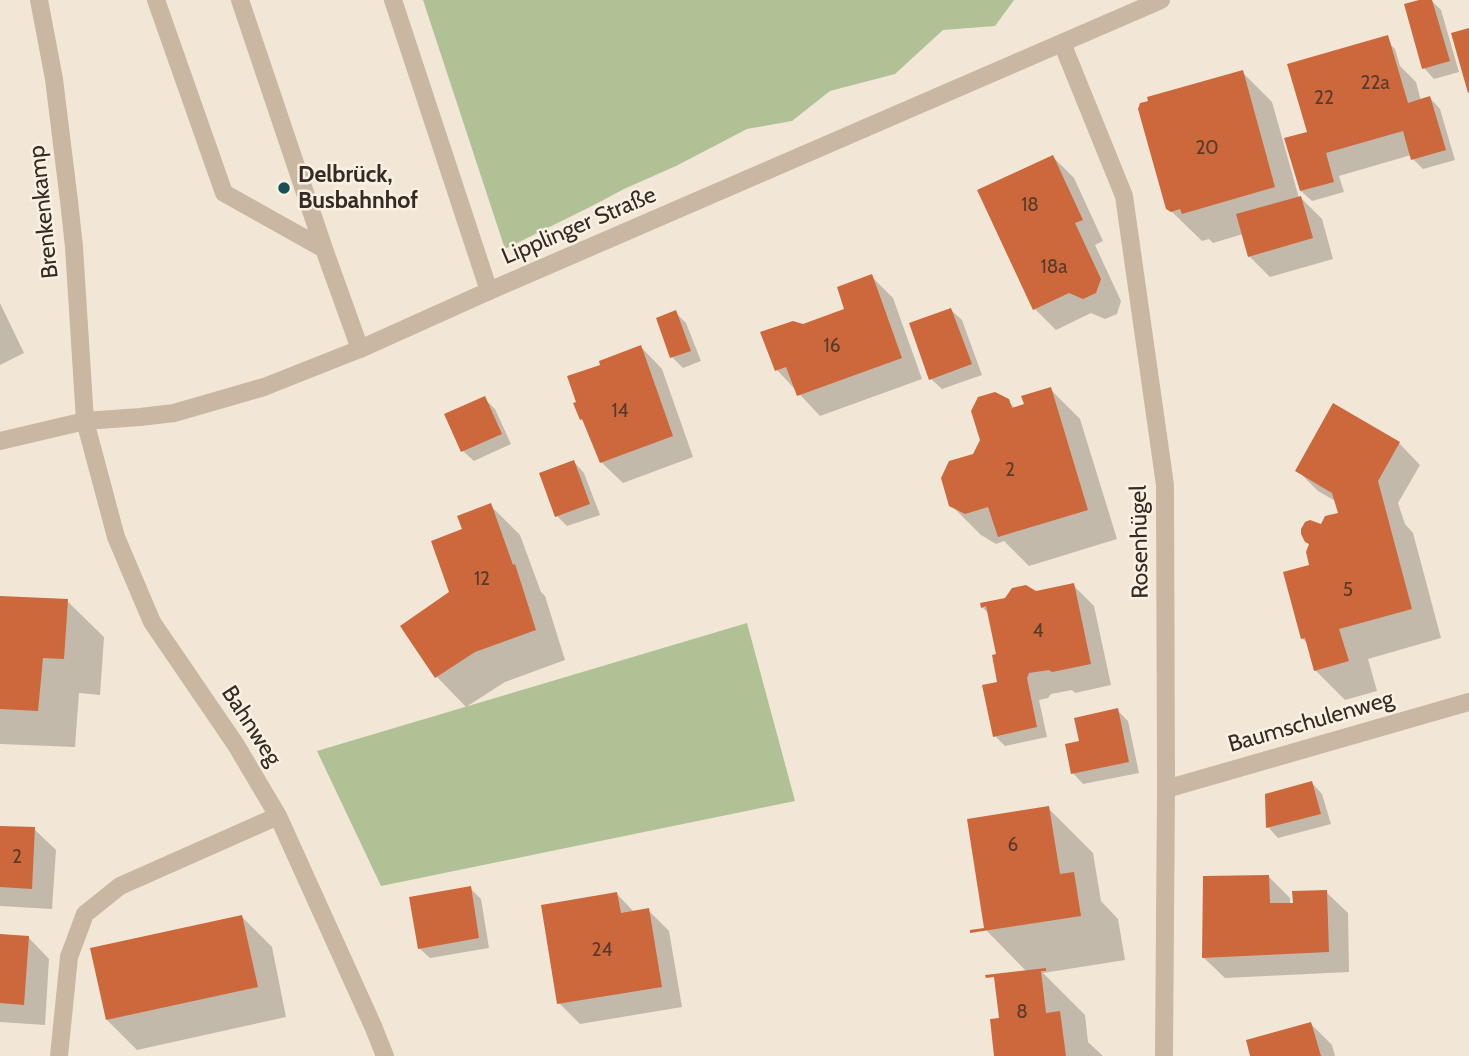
<!DOCTYPE html>
<html>
<head>
<meta charset="utf-8">
<style>
  body { margin:0 }
  canvas { display:block; background:#f2e7d6 }
</style>
</head>
<body>
<canvas width="1469" height="1056"></canvas>
<script>
const c = document.querySelector('canvas').getContext('2d');
c.lineJoin = 'round';
function paint(path, color) {
  c.fillStyle = color;
  c.fill(path, 'evenodd');
}
function shape(rows) {
  const path = new Path2D();
  for (const r of rows) {
    path.moveTo(r[0], r[1]);
    for (let i = 2; i < r.length; i += 2) path.lineTo(r[i], r[i + 1]);
  }
  return path;
}
function strokePath(path, color, width, dash) {
  c.strokeStyle = color;
  c.lineWidth = width;
  c.lineCap = dash ? 'butt' : 'round';
  c.setLineDash(dash || []);
  c.stroke(path);
}
function label(font, color, halo, rows, align = 'center') {
  c.font = font + ' Cabin,sans-serif';
  c.lineWidth = 5;
  c.setLineDash([]);
  c.textBaseline = 'middle';
  c.strokeStyle = halo;
  c.fillStyle = color;
  for (const [text, x, y, turn = 0] of rows) {
    c.save();
    c.translate(x, y);
    c.rotate((+turn || 0) * Math.PI / 180);
    c.textAlign = isNaN(turn) ? turn : align;
    if (halo) c.strokeText(text, 0, 0);
    c.fillText(text, 0, 0);
    c.restore();
  }
}
paint(shape([
  [423,0,1014,0,995,26,943,30,895,74,830,91,792,121,747,129,676,166,624,189,594,205,505,249],
  [747,623,795,801,381,886,317,751]
]), '#b0c196');
paint(shape([
  [1426,0,1431,0,1441,10,1459,72,1434,79,1424,68],
  [1385,39,1395,49,1400,66,1416,82,1421,101,1430,98,1440,109,1455,160,1423,169,1413,159,1411,155,1339,176,1344,192,1312,201,1301,191,1309,134],
  [1242,72,1272,102,1299,198,1301,198,1322,219,1333,259,1270,277,1249,256,1243,234,1213,243,1209,239,1202,241,1168,208],
  [1053,157,1074,178,1103,241,1095,245,1121,301,1117,314,1105,319,1091,313,1056,330,1035,309],
  [871,276,893,298,922,379,820,416,777,370,803,326,846,310],
  [0,303,24,353,0,365],
  [951,310,962,320,982,375,942,389,931,379],
  [675,312,686,323,701,361,683,368,672,357],
  [641,347,662,369,693,457,623,483,601,462,586,424,581,419,576,404,603,366],
  [1050,389,1080,419,1117,539,1029,566,1004,541,996,544,981,535,951,505,974,455,1008,401,1016,409,1026,405],
  [484,398,495,409,511,444,474,461,463,451],
  [1399,443,1420,465,1398,503,1405,524,1413,533,1441,638,1368,659,1377,691,1345,700,1315,670,1308,644,1302,638,1311,566,1322,526,1340,514,1337,502,1318,491,1297,470],
  [574,462,584,473,600,515,567,526,557,516],
  [490,505,520,535,541,592,545,596,565,660,505,682,466,707,437,677,451,593,465,530],
  [1073,585,1094,606,1111,685,1075,693,1072,690,1051,694,1048,698,1039,700,1047,737,1005,746,995,736,999,683,998,655,990,615,982,607,982,604],
  [0,598,67,601,104,637,100,695,79,693,75,747,0,744],
  [1117,710,1128,721,1139,773,1083,784,1073,773,1081,742],
  [1312,783,1322,794,1331,824,1278,838,1268,827],
  [1048,808,1093,853,1101,901,1118,919,1125,960,1043,973,1085,1015,1088,1042,1103,1056,995,1056,1001,1020,1027,972,986,930],
  [0,827,34,829,56,850,52,909,0,906],
  [1269,877,1290,898,1290,905,1326,892,1348,913,1349,972,1225,978,1203,957],
  [470,888,481,899,489,948,430,958,419,948],
  [617,894,634,912,648,910,669,931,682,1007,580,1024,559,1003],
  [242,917,272,947,286,1017,137,1050,107,1020],
  [0,936,28,937,49,959,45,1025,0,1022],
  [1311,1024,1332,1045,1335,1056,1252,1056]
]), '#0003');
paint(shape([
  [1419,0,1432,0,1450,61,1422,69,1404,4],
  [1469,28,1469,92,1468,93,1451,33],
  [1388,35,1408,103,1430,96,1446,150,1411,160,1403,131,1326,153,1334,182,1300,191,1284,138,1307,132,1287,64],
  [1243,70,1275,187,1182,214,1180,209,1171,212,1166,209,1138,109,1140,103,1148,101,1147,97],
  [1053,155,1083,220,1075,223,1101,279,1096,293,1083,299,1069,293,1033,310,977,190],
  [1301,196,1313,238,1248,257,1236,214],
  [872,274,902,358,797,396,786,367,775,371,760,332,793,321,803,324,844,309,837,287],
  [951,308,972,364,929,380,909,323],
  [676,310,691,351,670,358,656,318],
  [641,345,673,436,600,463,582,419,580,420,573,403,576,402,567,376,600,365,599,361],
  [1051,387,1088,510,998,537,988,507,965,514,949,506,941,478,949,461,973,454,980,440,971,411,978,397,995,392,1009,399,1012,408,1024,404,1021,396],
  [485,396,502,434,461,452,444,414],
  [1333,403,1400,442,1378,481,1412,609,1339,629,1349,661,1314,671,1305,638,1301,639,1283,572,1309,565,1306,552,1309,544,1305,542,1301,534,1301,529,1305,522,1310,520,1321,524,1325,516,1338,513,1332,493,1295,471],
  [574,460,590,504,555,517,539,473],
  [491,503,513,565,515,564,536,630,475,652,435,678,400,626,449,592,431,541,462,529,457,516],
  [1074,583,1091,664,1052,672,1049,670,1029,673,1027,678,1037,727,993,737,982,685,997,682,992,655,996,654,986,606,981,608,980,603,1005,598,1012,588,1026,585,1036,591],
  [0,596,68,599,64,659,43,658,38,711,0,709],
  [1118,708,1129,762,1071,774,1065,744,1079,741,1074,718],
  [1312,781,1321,814,1266,828,1265,794],
  [1049,806,1060,874,1074,872,1081,916,970,933,970,930,984,928,967,819],
  [0,826,35,827,32,889,0,887],
  [1269,875,1270,903,1293,903,1292,891,1327,890,1329,952,1202,958,1203,876],
  [471,886,479,938,418,949,409,897],
  [617,892,621,913,649,908,662,987,557,1004,541,905],
  [242,915,258,987,106,1020,90,948],
  [0,934,29,936,24,1005,0,1003],
  [1046,968,1046,971,1041,971,1046,1013,1060,1011,1066,1056,994,1056,990,1019,999,1018,994,977,986,978,985,975],
  [1311,1022,1321,1056,1250,1056,1246,1040]
]), '#cc683b');
strokePath(shape([
  [156,0,224,193,324,249],
  [240,0,324,249,360,349],
  [393,0,489,291]
]), '#cab7a2', 18);
strokePath(shape([
  [39,0,54,79,69,201,74,247,85,421,116,537,152,622,236,745,278,816,373,1026,385,1056],
  [1062,43,1124,196,1165,485,1166,789,1164,1056],
  [0,441,85,421,140,417,174,413,264,387,360,349,489,291,1161,0],
  [1166,789,1469,702],
  [59,1056,69,957,85,914,120,886,278,816]
]), '#cab7a2', 18);
for (const [x, y, r, color] of [
  [284,188,7,"#194f57"]
]) {
  const dot = new Path2D();
  dot.arc(x, y, r, 0, 2 * Math.PI);
  c.fillStyle = color;
  c.fill(dot);
  strokePath(dot, '#faf1e3', 2.5);
}
label('19px', '#5a3a2a', null, [
  ["22a",1375,83],
  ["22",1324,98],
  ["20",1207,148],
  ["18",1030,205],
  ["18a",1054,267],
  ["16",832,346],
  ["14",620,411],
  ["2",1010,470],
  ["12",482,579],
  ["5",1348,590],
  ["4",1038,631],
  ["6",1013,845],
  ["2",17,857],
  ["24",602,950],
  ["8",1022,1012]
]);
label('bold 23px', '#342b25', '#faf1e3', [
  ["Delbrück,",298,175],
  ["Busbahnhof",298,201]
], 'left');
label('23px', '#342b25', '#faf1e3', [
  ["Brenkenkamp",44,212,-96],
  ["Lipplinger Straße",579,226,-23],
  ["Rosenhügel",1140,542,-91],
  ["Baumschulenweg",1311,722,-16],
  ["Bahnweg",251,726,57]
]);
</script>
</body>
</html>
